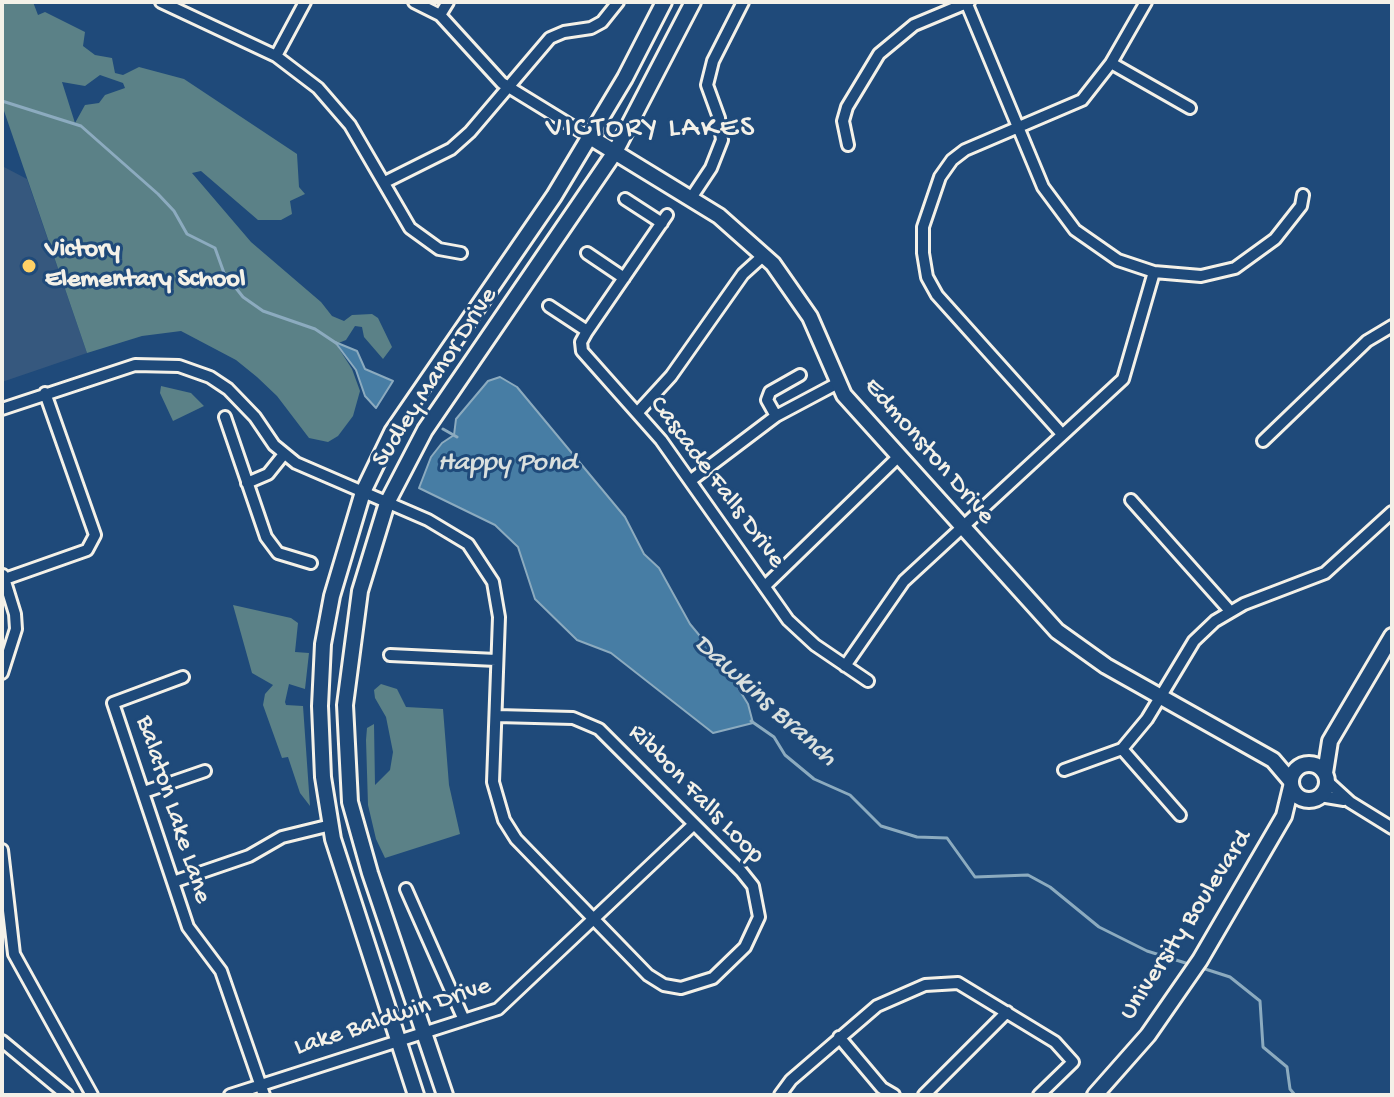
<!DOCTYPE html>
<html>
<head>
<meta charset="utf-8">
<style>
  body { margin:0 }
  #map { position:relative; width:1394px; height:1097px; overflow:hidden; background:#1f4a7a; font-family:"Gochi Hand",sans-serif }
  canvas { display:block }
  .frame { position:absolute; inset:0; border:4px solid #f4f1e8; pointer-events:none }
</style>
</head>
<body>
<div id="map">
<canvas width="1394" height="1097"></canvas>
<div class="frame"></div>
</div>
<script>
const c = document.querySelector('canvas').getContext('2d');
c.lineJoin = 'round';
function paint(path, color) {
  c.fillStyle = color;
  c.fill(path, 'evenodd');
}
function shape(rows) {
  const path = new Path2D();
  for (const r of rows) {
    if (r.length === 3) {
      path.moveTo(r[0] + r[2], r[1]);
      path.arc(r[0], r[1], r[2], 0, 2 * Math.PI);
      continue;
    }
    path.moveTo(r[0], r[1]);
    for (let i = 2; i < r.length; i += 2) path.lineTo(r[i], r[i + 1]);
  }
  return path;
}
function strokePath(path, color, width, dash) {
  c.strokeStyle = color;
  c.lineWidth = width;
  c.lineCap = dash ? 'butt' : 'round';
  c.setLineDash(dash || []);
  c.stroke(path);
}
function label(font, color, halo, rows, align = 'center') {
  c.font = font + ' "Gochi Hand",sans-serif';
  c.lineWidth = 6;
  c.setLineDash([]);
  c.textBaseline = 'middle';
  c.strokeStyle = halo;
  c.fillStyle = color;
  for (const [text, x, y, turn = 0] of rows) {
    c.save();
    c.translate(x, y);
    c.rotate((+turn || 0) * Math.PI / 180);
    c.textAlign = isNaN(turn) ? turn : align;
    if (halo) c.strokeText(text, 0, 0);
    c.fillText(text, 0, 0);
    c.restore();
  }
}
paint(shape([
  [2,166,27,179,87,353,2,382]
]), '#36587e');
paint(shape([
  [2,2,33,2,38,15,45,12,85,32,83,46,95,55,112,58,115,73,123,75,139,67,184,79,297,154,299,187,305,194,290,201,292,214,281,220,258,220,201,171,192,173,251,242,321,302,332,316,344,321,352,315,372,314,378,318,392,347,383,359,364,337,362,327,355,326,346,340,336,344,352,369,360,391,353,416,338,436,328,442,309,438,277,396,257,377,236,360,181,331,142,336,87,353,2,105],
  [100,75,123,83,125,88,105,95,99,103,85,105,75,123,62,82,85,86],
  [161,386,191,393,204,406,173,421,160,393],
  [233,605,291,618,298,623,295,652,309,653,305,689,289,684,285,702,286,705,303,706,310,806,300,793,288,757,282,758,263,705,265,694,273,685,252,673],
  [381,684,397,689,406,707,443,709,449,785,460,834,385,858,376,839,368,805,366,740,367,728,374,724,375,785,390,770,393,752,386,717,375,698,374,690]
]), '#5b8187');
const water = shape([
  [335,342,357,351,365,369,393,381,376,408,365,396,356,370,335,342],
  [500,377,517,387,625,517,644,554,659,568,690,624,724,665,748,704,753,723,713,733,611,653,577,640,535,599,518,547,495,525,419,488,431,457,442,443,454,435,456,419,488,381,500,377]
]);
paint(water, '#477da4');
strokePath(water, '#8cabbf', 2);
strokePath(shape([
  [2,101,81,126,158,194,174,211,187,234,215,248,224,273,243,297,263,311,315,329,336,343],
  [443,429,457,437],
  [751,721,774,737,785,755,814,779,850,795,881,826,917,837,947,838,975,877,1028,875,1050,887,1099,927,1147,951,1192,965],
  [1199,967,1230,977,1260,1001,1263,1047,1287,1067,1290,1089,1295,1095]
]), '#8cabbf', 3);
const street = shape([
  [161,2,276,56,318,88,350,125,410,228,439,249,461,253],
  [414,2,440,15,502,83,590,137],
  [966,2,1043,187,1075,230,1118,260,1154,272,1201,276,1235,268,1275,239,1301,206,1303,195],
  [440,15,448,2],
  [276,56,305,2],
  [1111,63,1190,108],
  [848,145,843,121,847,107,879,54,914,25,969,2],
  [385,182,451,149,470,132,550,38,564,32,591,28,602,22,618,2],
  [691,198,711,168,722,140,719,118,707,85,713,61,743,2],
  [625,199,662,223],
  [667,215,586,333,581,342,582,351,661,440,788,620,815,645,868,681],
  [587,253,624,278],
  [549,306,587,331],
  [2,409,135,365,179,366,210,377,228,389,255,417,274,445,296,463,428,520,468,544,493,582,499,617,493,782,504,820,516,839,648,975,664,985,681,988,713,978,745,947,759,917,753,886,741,871,599,729,573,718,497,716],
  [638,412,671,376,743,274,764,255],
  [776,416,767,400,770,392,800,375],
  [225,417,266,537,278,553,311,563],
  [1061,433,937,295,927,277,923,253,923,227,940,177,952,160,965,150,1082,100,1111,63,1146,2],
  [1263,441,1367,341,1392,326],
  [690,481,776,416,838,383],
  [247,483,268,474,284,454],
  [1131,500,1230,611],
  [2,580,87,550,95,535,45,393],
  [765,586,898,457],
  [390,655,496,660],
  [845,666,904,581,1123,379,1154,272],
  [2,673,16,629,15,614,3,575],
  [183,677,113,703,188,927,221,971,264,1095],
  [1122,749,1180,815],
  [1064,770,1122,749,1147,719,1194,641,1215,621,1244,604,1325,573,1392,512],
  [1327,781,1350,802,1392,828],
  [144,792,205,771],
  [1320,796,1344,800],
  [2,850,14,954,92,1095],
  [173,882,249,856,282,837,331,825],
  [406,889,464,1020],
  [839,1037,882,1088,894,1095],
  [2,1041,67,1095],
  [230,1095,498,1009,693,825],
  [780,1095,791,1080,877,1006,925,985,958,983,1055,1042,1073,1062,1039,1095],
  [924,1095,1007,1012]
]);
const secondary = shape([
  [590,137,719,216,773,264,810,317,844,395,1057,631,1106,666,1273,760,1290,780],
  [1309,782,18],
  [1325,773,1330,741,1392,636],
  [416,1095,333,839,323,777,320,706,323,644,332,596,363,492,392,432,554,196,625,78,664,2],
  [445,1095,370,873,350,802,345,705,360,591,387,503,425,430,615,152,693,2],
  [1095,1095,1148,1035,1200,960,1284,816,1291,787]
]);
strokePath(street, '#f4f1e8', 16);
strokePath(secondary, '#f4f1e8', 20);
strokePath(street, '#1f4a7a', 10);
strokePath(secondary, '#1f4a7a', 14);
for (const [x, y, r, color] of [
  [29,266,8,"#ffd166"]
]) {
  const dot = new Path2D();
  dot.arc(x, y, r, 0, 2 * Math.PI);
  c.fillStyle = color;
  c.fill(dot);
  strokePath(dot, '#1f4a7a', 3);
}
label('bold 26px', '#f4f1e8', '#1f4a7a', [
  ["Victory",45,251],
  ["Elementary School",45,281]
], 'left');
label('26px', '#f4f1e8', '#1f4a7a', [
  ["Sudley Manor Drive",436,378,-57],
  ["Edmonston Drive",928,452,49],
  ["Cascade Falls Drive",716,483,53],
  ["Ribbon Falls Loop",695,795,46],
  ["Balaton Lake Lane",172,810,72],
  ["University Boulevard",1187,926,-57],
  ["Lake Baldwin Drive",393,1018,-18]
]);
label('italic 28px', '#dae0de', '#1f4a7a', [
  ["Happy Pond",507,465],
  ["Dawkins Branch",764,702,42]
]);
c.letterSpacing = '2px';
label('30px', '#f4f1e8', '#1f4a7a', [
  ["VICTORY LAKES",651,130]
]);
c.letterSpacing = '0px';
</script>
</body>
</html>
